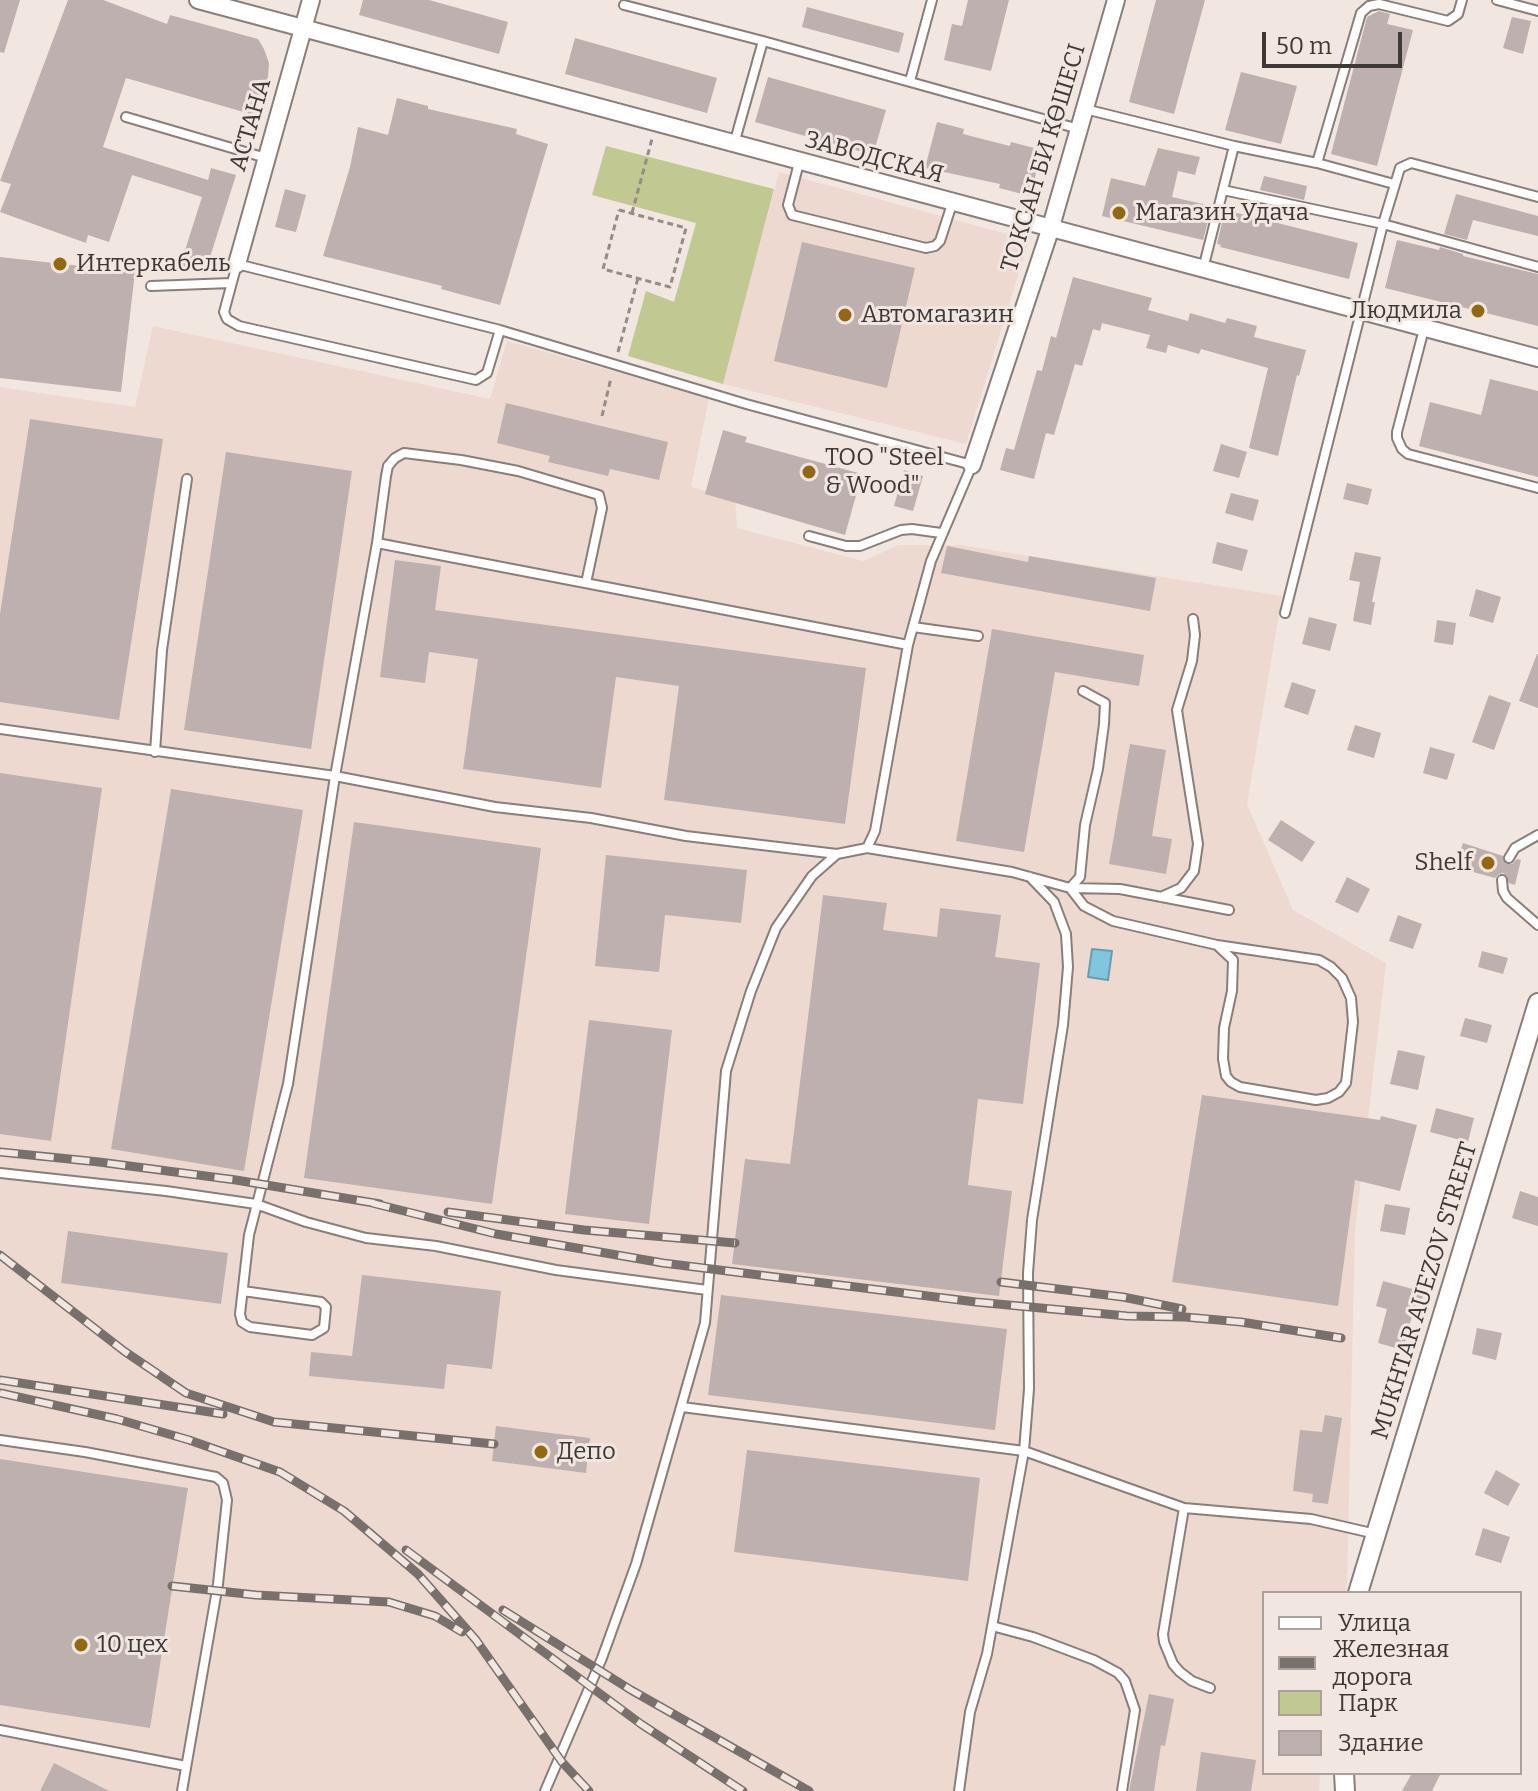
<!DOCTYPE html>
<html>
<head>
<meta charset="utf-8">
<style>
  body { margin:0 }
  #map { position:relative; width:1538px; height:1791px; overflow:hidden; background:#f2e6e0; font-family:Bitter,serif }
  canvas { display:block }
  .legend { position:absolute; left:1262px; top:1591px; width:260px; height:184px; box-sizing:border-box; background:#f2e6e0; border:2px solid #aaa19c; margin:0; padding:10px 14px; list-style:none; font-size:24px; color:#3e3937 }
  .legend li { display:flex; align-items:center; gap:16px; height:40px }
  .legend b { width:40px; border:2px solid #aaa19c }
  .scale { position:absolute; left:1262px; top:32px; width:140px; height:36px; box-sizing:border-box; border:4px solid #3e3937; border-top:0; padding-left:10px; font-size:24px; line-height:28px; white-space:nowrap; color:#3e3937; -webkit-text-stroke:6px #f2e6e0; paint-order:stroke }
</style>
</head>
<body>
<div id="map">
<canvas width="1538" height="1791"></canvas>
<ul class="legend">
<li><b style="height:10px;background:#fff"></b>Улица</li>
<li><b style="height:10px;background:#77706d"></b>Железная дорога</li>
<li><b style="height:22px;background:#c2c891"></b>Парк</li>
<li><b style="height:22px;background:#beb0af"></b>Здание</li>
</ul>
<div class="scale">50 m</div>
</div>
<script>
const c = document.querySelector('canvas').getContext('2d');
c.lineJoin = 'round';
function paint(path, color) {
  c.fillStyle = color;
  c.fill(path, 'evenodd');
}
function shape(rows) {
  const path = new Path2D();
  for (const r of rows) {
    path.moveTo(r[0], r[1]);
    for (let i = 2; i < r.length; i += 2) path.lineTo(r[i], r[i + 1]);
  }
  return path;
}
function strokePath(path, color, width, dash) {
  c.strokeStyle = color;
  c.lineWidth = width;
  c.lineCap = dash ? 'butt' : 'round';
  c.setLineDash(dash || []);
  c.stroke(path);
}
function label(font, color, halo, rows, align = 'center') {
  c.font = font + ' Bitter,serif';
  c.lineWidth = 6;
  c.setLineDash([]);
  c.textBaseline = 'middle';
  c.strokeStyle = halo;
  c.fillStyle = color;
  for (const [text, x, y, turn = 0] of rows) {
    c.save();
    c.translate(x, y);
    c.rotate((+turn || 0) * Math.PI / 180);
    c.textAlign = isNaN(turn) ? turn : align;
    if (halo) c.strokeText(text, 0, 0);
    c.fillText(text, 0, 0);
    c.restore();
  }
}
paint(shape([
  [779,172,1029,240,966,444,723,384],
  [153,326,490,399,507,341,709,398,691,487,735,499,737,528,863,561,898,545,960,545,1282,596,1247,804,1293,910,1386,963,1355,1231,1347,1585,1345,1593,1264,1593,1264,1773,1320,1773,1319,1791,0,1791,0,387,135,407]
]), '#edd9d0');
paint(shape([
  [606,146,774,189,723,384,628,356,646,291,674,302,696,223,592,195]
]), '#c2c891');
const water = shape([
  [1092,949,1112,951,1108,980,1088,977,1092,949]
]);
paint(water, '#80c6de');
strokePath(water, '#6c9cac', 2);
paint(shape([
  [0,0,20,0,4,53,0,52],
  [68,0,103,0,167,24,170,15,258,39,264,49,269,63,268,77,254,115,126,78,103,147,208,180,211,168,236,175,205,273,180,266,202,197,132,175,109,242,88,235,86,243,0,212,11,184,0,181],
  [363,0,429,0,508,22,499,54,359,15],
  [968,0,1009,0,991,71,944,60,952,24,962,26],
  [1156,0,1205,0,1174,114,1129,102],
  [807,7,904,33,899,53,802,27],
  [1379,11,1390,14,1387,24,1413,30,1377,166,1331,154,1367,17],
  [1512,17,1531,21,1523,54,1503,48],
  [575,38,717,78,707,113,565,74],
  [1241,72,1297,86,1281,144,1225,130],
  [768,77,886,110,873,155,755,122],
  [397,98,428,106,428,109,517,129,516,134,548,144,500,305,441,289,442,286,323,256,350,167,358,127,388,135],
  [937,122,964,129,963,134,1010,146,1011,142,1042,150,1030,196,999,188,1000,184,925,168],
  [1158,148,1200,157,1195,175,1178,171,1172,197,1212,206,1203,240,1102,216,1111,178,1145,186],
  [1264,176,1307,186,1304,200,1260,190],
  [285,189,306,195,296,232,275,227],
  [1456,194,1538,216,1538,236,1473,220,1467,240,1444,234],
  [1225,210,1358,243,1349,279,1220,247,1221,245,1217,244],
  [1397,240,1439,250,1440,247,1463,254,1463,256,1538,274,1538,326,1385,288],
  [802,242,915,268,887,388,774,361],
  [0,257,135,272,121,392,0,378],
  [1073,277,1152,298,1148,310,1188,321,1190,313,1225,323,1227,318,1257,326,1254,337,1306,350,1299,376,1297,375,1278,456,1249,448,1268,368,1201,349,1199,354,1168,345,1166,353,1146,348,1150,335,1102,323,1100,331,1093,329,1082,366,1075,364,1054,435,1046,433,1034,479,1000,470,1006,448,1014,450,1037,370,1042,371,1051,336,1056,338],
  [1490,379,1538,391,1538,477,1419,446,1430,402,1481,415],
  [506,403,668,442,659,480,610,469,608,476,548,462,550,456,497,443],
  [30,419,163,439,119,720,0,702,0,614],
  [723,430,747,437,745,442,862,474,845,535,705,494],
  [1221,444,1247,452,1239,478,1213,471],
  [226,452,352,471,311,749,184,730],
  [904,470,923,476,913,511,894,506],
  [1347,483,1372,489,1368,505,1343,499],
  [1231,493,1259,500,1253,521,1225,513],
  [1217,542,1248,550,1242,571,1212,563],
  [947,546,1028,562,1029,556,1156,578,1150,611,941,573],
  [1355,552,1381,557,1372,602,1375,602,1371,625,1353,621,1360,582,1349,580],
  [395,560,441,566,435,610,866,668,845,824,664,800,679,686,616,677,601,788,463,769,478,659,429,652,425,683,380,677],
  [1476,589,1501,597,1493,623,1469,616],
  [1309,617,1337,624,1330,651,1302,644],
  [1437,620,1456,623,1453,645,1434,642],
  [992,629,1144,655,1139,686,1055,672,1024,852,956,841],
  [1537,654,1538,654,1538,708,1519,701],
  [1292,682,1316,690,1308,715,1284,707],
  [1489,695,1511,703,1494,750,1472,742],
  [1355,725,1381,733,1374,758,1347,750],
  [1130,744,1166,750,1152,836,1172,839,1166,874,1109,864],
  [1430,747,1455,754,1447,780,1423,773],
  [0,773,102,788,51,1141,0,1134],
  [171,789,303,810,244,1171,111,1149],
  [1281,820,1315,842,1302,862,1268,840],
  [354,822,541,848,492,1204,304,1178],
  [1463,843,1503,856,1506,864,1512,864,1517,859,1521,860,1515,885,1509,883,1504,873,1499,874,1495,878,1455,867],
  [606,855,747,870,741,923,665,915,659,972,595,966],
  [1347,877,1370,889,1358,913,1335,902],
  [823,895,887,903,883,930,937,937,940,908,1001,915,995,957,1040,963,1023,1104,978,1099,968,1185,1012,1191,999,1296,732,1264,745,1159,790,1164],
  [1398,915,1422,924,1413,949,1389,941],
  [1482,951,1508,958,1503,974,1478,967],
  [1465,1018,1492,1025,1487,1043,1460,1036],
  [589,1020,672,1030,649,1224,565,1214],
  [1398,1050,1425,1056,1418,1090,1390,1084],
  [1202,1095,1380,1120,1381,1116,1417,1125,1400,1191,1355,1180,1338,1306,1172,1282],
  [1436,1108,1474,1118,1468,1142,1430,1132],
  [1520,1191,1538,1197,1538,1226,1512,1218],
  [1385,1204,1410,1208,1405,1235,1380,1231],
  [68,1231,228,1253,221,1304,61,1283],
  [362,1275,501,1291,492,1369,447,1364,444,1389,309,1376,311,1352,352,1356],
  [1383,1281,1424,1292,1417,1317,1412,1316,1403,1350,1378,1343,1387,1309,1376,1306],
  [721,1295,1007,1329,995,1430,708,1395],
  [1477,1328,1502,1333,1496,1360,1472,1354],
  [1325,1415,1342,1418,1328,1504,1312,1502,1313,1494,1293,1491,1300,1430,1322,1432],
  [496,1426,590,1438,586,1473,492,1461],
  [747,1450,980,1478,968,1581,734,1552],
  [0,1459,188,1488,150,1728,0,1705],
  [1496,1470,1520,1484,1508,1506,1484,1493],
  [1483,1528,1510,1537,1501,1563,1475,1555],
  [1149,1694,1174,1699,1165,1746,1161,1745,1154,1791,1129,1791],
  [1201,1752,1256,1760,1251,1791,1196,1791],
  [54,1763,109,1791,40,1791],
  [1412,1773,1441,1773,1432,1791,1402,1791]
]), '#beb0af');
const service = shape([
  [1497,0,1538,11],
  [624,5,763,41],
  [910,81,932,0],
  [1085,109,1234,146,1203,269],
  [126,117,266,158],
  [734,144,763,41,1079,129],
  [1234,146,1317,163,1394,184],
  [799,163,788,205,792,215,926,248,935,246,940,241,952,204],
  [1317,163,1361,13,1369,6,1379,4,1448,21,1458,14,1462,0],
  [1223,190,1383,224,1538,267],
  [151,286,231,283],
  [1424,329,1397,432,1397,438,1402,449,1408,454,1538,488],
  [809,536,846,546,860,546,901,530,912,529,941,533],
  [377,543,908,645,931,561,972,465,746,404,500,330,237,264,224,312,227,319,239,326,476,380,487,373,500,330],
  [1285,613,1383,224,1400,168,1411,163,1538,197],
  [913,627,978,636],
  [0,729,335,776,377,543,386,476,388,466,395,458,404,453,461,460,518,471,599,495,602,508,586,583],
  [155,752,162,650,187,479],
  [867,848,1012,872,1070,888,1080,877,1085,825,1098,769,1104,724,1105,703,1083,691],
  [1509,858,1515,848,1538,835],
  [1502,880,1503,891,1507,898,1538,925],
  [1070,888,1084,906,1113,921,1217,945,1233,960,1232,991,1224,1028,1223,1059,1226,1076,1231,1082,1240,1087,1316,1100,1328,1098,1339,1092,1346,1083,1353,1022,1351,998,1342,978,1331,967,1319,960,1217,945],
  [1070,888,1120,889,1229,910],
  [1161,897,1181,888,1194,871,1198,844,1177,710,1192,661,1195,635,1193,619],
  [0,1173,166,1191,256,1204,306,1222,366,1238,436,1246,556,1270,707,1290],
  [243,1291,321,1302,326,1307,324,1328,312,1335,250,1327,242,1322,240,1314,249,1235,288,1084,335,776,495,807,591,818,686,836,837,854],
  [682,1407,1024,1451,1184,1508,1311,1519,1376,1534],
  [0,1440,85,1452,216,1477,223,1483,227,1500,218,1584,182,1791],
  [1184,1508,1163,1634,1164,1642,1173,1664,1180,1672,1192,1681,1210,1688],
  [992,1626,1033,1637,1094,1660,1118,1673,1125,1681,1135,1710,1122,1791],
  [0,1730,186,1766],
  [545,1791,602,1658,636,1564,705,1323,726,1071,751,991,776,928,812,876,837,854,867,848,875,831,908,645],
  [959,1791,970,1712,987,1654,1024,1451,1029,1389,1028,1273,1032,1220,1063,1025,1068,967,1066,934,1054,902,1030,877]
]);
const minor = shape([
  [198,0,1538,358],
  [237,264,311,0],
  [972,465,1050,230,1116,0]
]);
const tertiary = shape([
  [1358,1593,1538,1003],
  [1344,1773,1345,1791]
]);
strokePath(service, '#897e79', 12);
strokePath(minor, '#897e79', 20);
strokePath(tertiary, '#897e79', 22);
strokePath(shape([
  [619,210,686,228,670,287,603,269,619,210],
  [632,213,652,139],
  [618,352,638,278],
  [602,416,611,378]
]), '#948c88', 3, [6, 4]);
strokePath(service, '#fff', 8);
strokePath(minor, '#fff', 16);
strokePath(tertiary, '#fff', 18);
const rail = shape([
  [0,1152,99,1162,236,1180,380,1204],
  [372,1203,496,1234,663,1263,976,1302,1127,1316,1185,1317,1241,1322,1341,1338],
  [448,1212,584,1230,735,1243],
  [0,1255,124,1351,186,1393,274,1422,494,1444],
  [1001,1282,1123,1297,1182,1309],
  [0,1380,223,1414],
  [0,1393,117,1419,189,1440,280,1472,344,1511,418,1574,476,1640,562,1762,589,1791],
  [406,1550,641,1724,743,1791],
  [172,1586,256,1595,389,1602,435,1616,462,1632],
  [503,1610,631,1690,809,1791]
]);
strokePath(rail, '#77706d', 9);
strokePath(rail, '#f2e6e0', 6, [18]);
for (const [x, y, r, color] of [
  [1119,213,8,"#926912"],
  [60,264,8,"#926912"],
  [1478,311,8,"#926912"],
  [845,315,8,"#926912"],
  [809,472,8,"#926912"],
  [1488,863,8,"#926912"],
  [541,1452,8,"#926912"],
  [81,1645,8,"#926912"]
]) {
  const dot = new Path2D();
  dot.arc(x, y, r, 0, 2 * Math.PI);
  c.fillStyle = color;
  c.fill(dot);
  strokePath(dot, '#f2e6e0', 3);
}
label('24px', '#3e3937', '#f2e6e0', [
  ["АСТАНА",251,125,-74],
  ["ЗАВОДСКАЯ",874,158,15],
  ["ТОКСАН БИ КӨШЕСІ",1044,158,-73],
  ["MUKHTAR AUEZOV STREET",1425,1291,-73]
]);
label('24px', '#3e3937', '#f2e6e0', [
  ["Магазин Удача",1135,213],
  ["Интеркабель",76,264],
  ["Людмила",1462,311,"right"],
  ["Автомагазин",861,315],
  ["TOO \"Steel",825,458],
  ["& Wood\"",825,486],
  ["Shelf",1472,863,"right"],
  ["Депо",557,1452],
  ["10 цех",97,1645]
], 'left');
</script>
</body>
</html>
